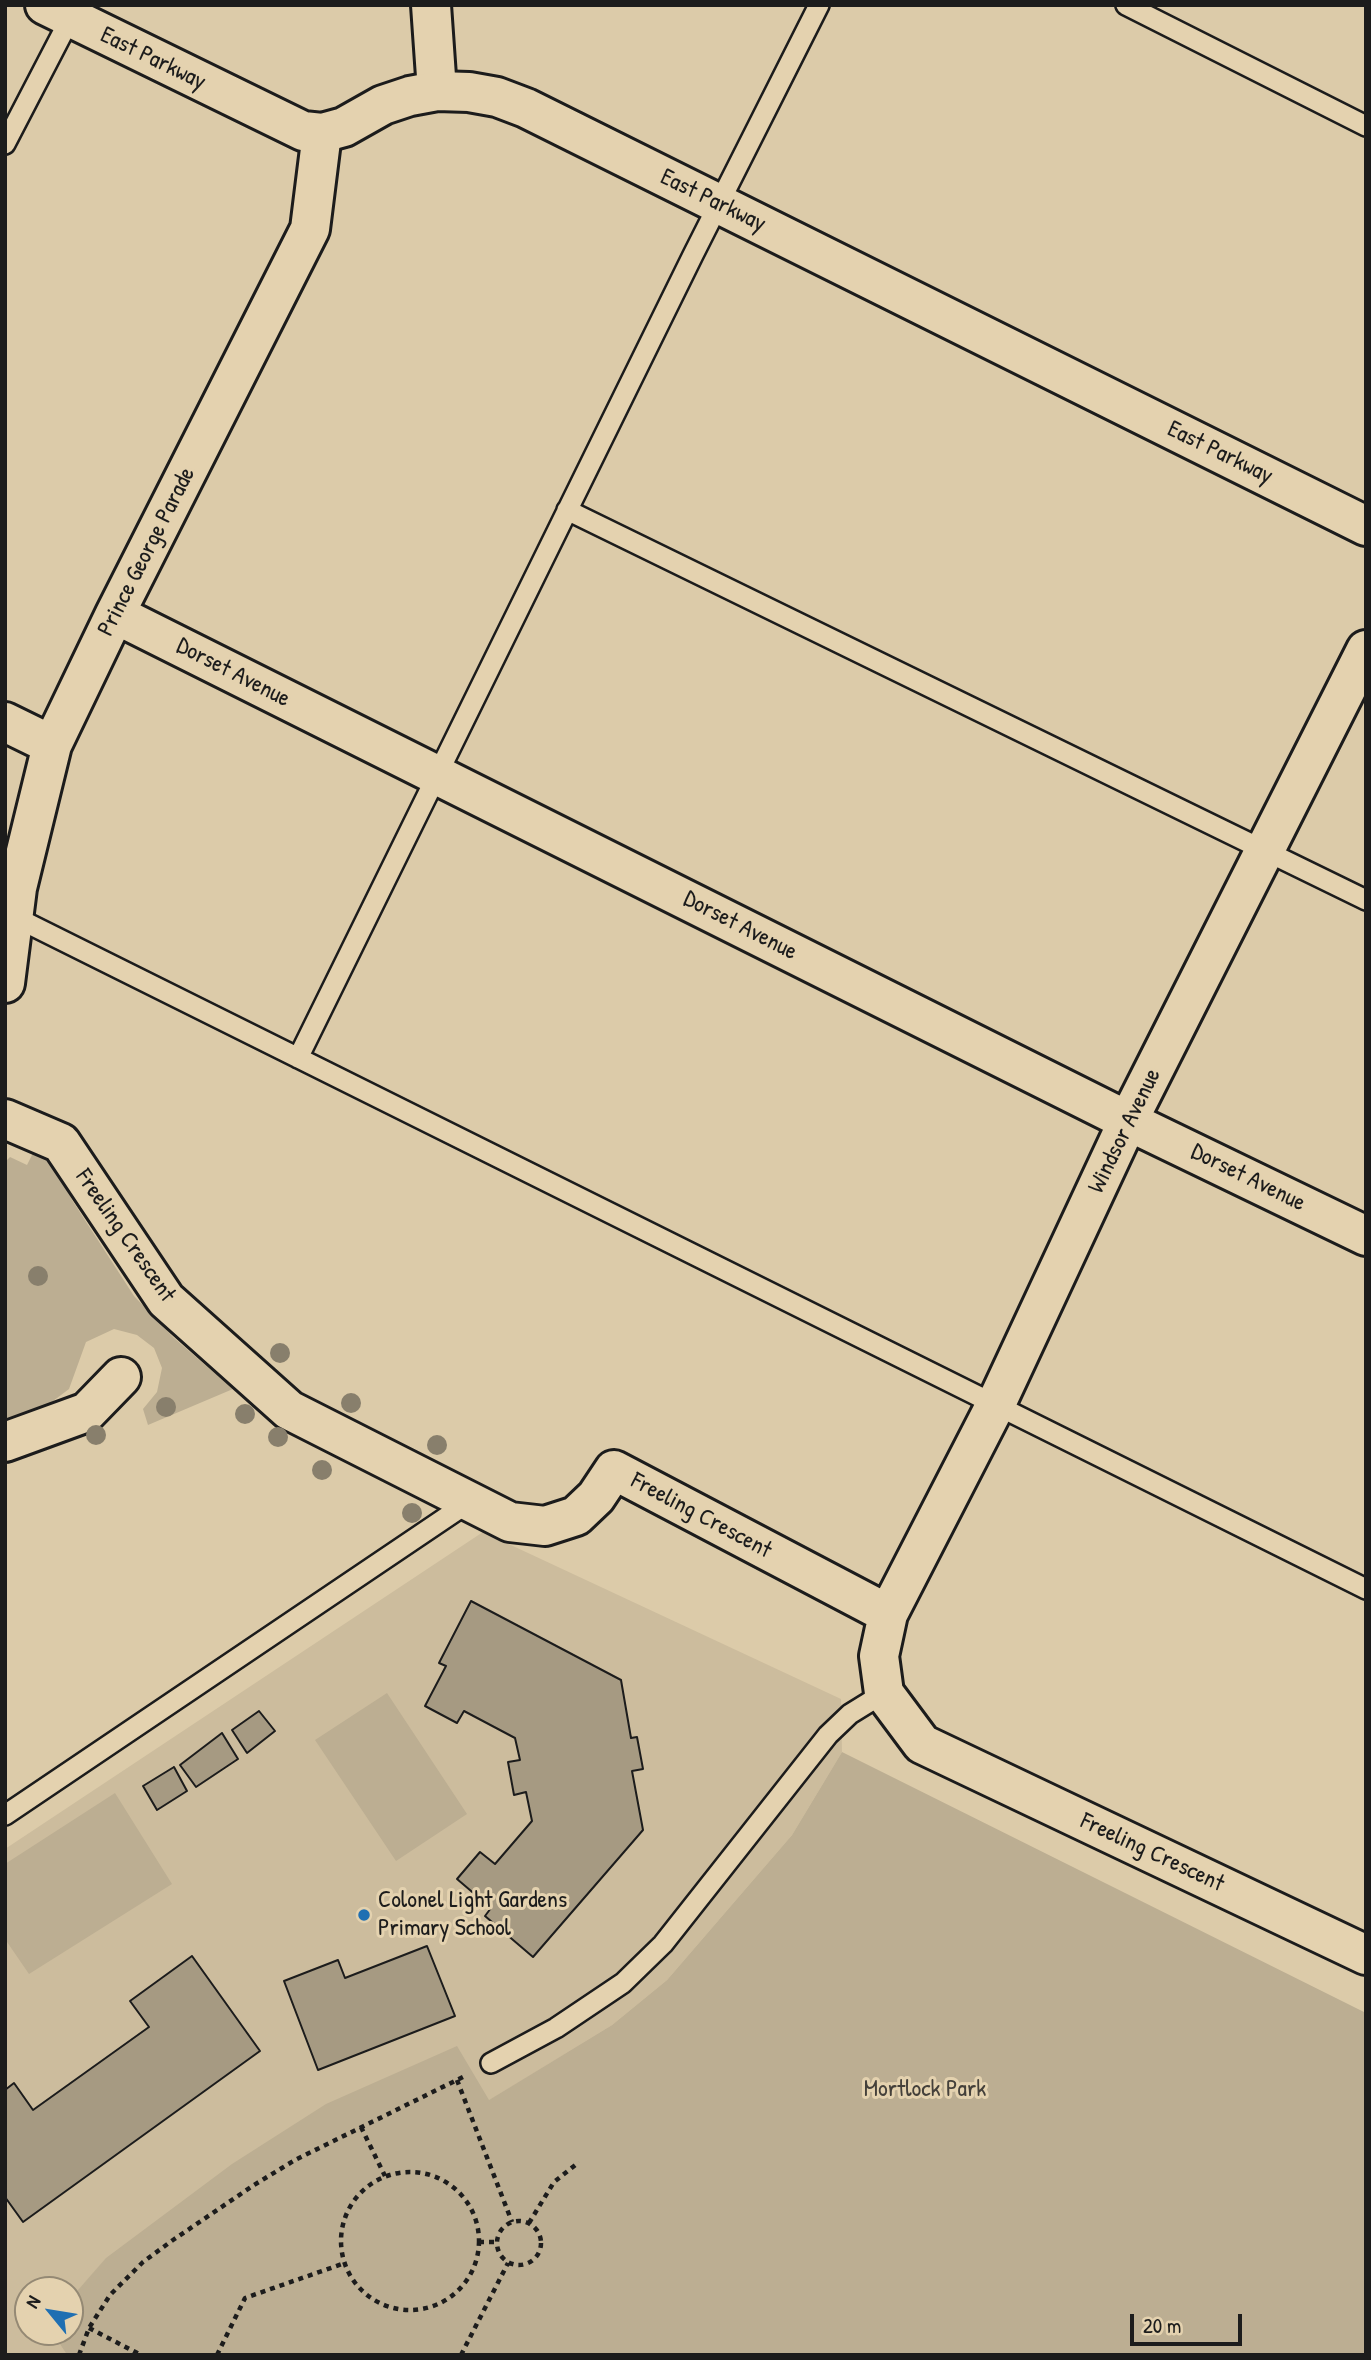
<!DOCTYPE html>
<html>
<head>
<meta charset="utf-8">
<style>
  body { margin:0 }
  #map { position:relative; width:1371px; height:2360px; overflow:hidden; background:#dccba9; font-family:"Patrick Hand",sans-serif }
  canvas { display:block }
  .frame { position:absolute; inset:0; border:7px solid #1c1c1c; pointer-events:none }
  .north { position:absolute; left:14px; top:2276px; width:70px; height:70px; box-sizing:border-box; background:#e4d2af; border:2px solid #948974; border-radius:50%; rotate:300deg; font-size:19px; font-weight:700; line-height:28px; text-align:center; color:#1c1c1c }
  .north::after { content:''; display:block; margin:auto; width:24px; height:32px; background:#1f6fb2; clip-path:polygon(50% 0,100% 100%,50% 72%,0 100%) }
  .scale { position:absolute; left:1130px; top:2314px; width:112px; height:32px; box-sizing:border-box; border:4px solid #1c1c1c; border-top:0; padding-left:9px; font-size:21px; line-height:24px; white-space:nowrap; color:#1c1c1c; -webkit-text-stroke:5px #e4d2af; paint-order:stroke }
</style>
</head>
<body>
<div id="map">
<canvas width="1371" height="2360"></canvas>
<div class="frame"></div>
<div class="north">N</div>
<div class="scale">20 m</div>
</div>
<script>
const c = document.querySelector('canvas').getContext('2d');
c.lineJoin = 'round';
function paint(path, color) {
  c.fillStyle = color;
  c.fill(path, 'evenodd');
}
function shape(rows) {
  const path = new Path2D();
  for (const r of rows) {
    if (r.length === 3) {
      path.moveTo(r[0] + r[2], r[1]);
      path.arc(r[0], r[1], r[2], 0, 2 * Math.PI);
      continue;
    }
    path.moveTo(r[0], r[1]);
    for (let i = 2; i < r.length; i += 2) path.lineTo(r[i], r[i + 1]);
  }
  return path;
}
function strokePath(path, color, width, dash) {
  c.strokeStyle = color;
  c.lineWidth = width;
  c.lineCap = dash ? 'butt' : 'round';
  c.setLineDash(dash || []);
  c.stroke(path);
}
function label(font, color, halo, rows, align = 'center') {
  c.font = font + ' "Patrick Hand",sans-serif';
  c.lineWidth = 6;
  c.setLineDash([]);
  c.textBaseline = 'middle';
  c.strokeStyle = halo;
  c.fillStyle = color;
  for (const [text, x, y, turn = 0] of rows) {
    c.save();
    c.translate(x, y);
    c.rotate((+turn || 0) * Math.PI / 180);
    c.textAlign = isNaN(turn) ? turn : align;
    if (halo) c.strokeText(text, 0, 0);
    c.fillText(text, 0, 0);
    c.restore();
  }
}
paint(shape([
  [483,1532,841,1699,842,1752,792,1835,667,1980,612,2025,488,2101,107,2258,70,2299,70,2290,28,2290,28,2332,52,2332,67,2355,5,2355,5,1849]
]), '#ccbc9d');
paint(shape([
  [37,1145,52,1159,72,1200,134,1296,174,1338,233,1389,148,1425,143,1409,157,1392,162,1368,154,1348,137,1335,114,1329,86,1342,69,1389,49,1404,5,1420,5,1162,10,1157,27,1165],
  [387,1693,467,1814,396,1861,315,1740],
  [842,1752,1366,2013,1366,2355,67,2355,52,2332,70,2332,70,2299,106,2258,232,2164,326,2104,457,2046,489,2100,612,2025,667,1980,792,1835],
  [115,1793,172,1884,29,1974,5,1939,5,1864]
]), '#bcae92');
const building = shape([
  [471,1601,621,1680,631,1738,637,1737,643,1769,632,1771,643,1830,533,1957,485,1916,491,1908,457,1879,480,1852,495,1864,532,1821,526,1792,514,1795,508,1762,520,1760,515,1738,464,1711,457,1723,425,1706,446,1666,439,1663,471,1601],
  [259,1711,275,1731,247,1753,232,1730,259,1711],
  [222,1733,238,1759,196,1787,180,1765,222,1733],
  [174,1767,187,1791,157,1810,143,1786,174,1767],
  [427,1946,455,2016,318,2070,284,1981,338,1960,345,1978,427,1946],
  [192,1956,260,2051,23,2222,5,2197,5,2090,14,2083,33,2110,149,2027,130,2001,192,1956]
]);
paint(building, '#a69a82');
strokePath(building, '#1c1c1c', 2);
const service = shape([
  [1126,5,1366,126],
  [5,144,74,11],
  [567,510,1366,900],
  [13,916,1366,1589],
  [298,1058,693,255,819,5],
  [5,1815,469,1502],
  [491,2063,556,2028,623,1983,663,1944,828,1735,850,1714,884,1693]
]);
const minor = shape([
  [431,5,437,91],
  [115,614,1128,1121,1366,1236],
  [5,722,52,745],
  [5,983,17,888,52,745,115,614,310,229,322,133],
  [5,1119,61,1143,166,1300,289,1410,510,1522,545,1526,576,1516,596,1497,614,1470,888,1614,879,1656,884,1693,922,1744,1366,1955],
  [5,1442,87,1412,121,1377],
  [888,1614,995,1406,1128,1121,1366,650]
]);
const tertiary = shape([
  [45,5,303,131,322,133,344,127,383,105,410,96,437,91,469,92,497,97,526,108,1366,526]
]);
strokePath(service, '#1c1c1c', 24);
strokePath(minor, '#1c1c1c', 44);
strokePath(tertiary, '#1c1c1c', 44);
strokePath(shape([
  [457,2080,512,2222],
  [361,2127,385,2176],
  [410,2241,69],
  [519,2243,22],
  [529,2223,554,2182,579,2162],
  [479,2242,497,2242],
  [89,2328,141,2355],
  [79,2355,89,2328,110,2295,143,2262,173,2240,254,2185,295,2160,467,2075],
  [217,2355,245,2298,345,2263],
  [461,2355,508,2263]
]), '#1c1c1c', 4.5, [5, 5]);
strokePath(service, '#e4d2af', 19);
strokePath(minor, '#e4d2af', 38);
strokePath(tertiary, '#e4d2af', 38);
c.fillStyle = '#887f6c';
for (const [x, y] of [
  [38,1276],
  [280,1353],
  [351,1403],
  [166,1407],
  [245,1414],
  [96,1435],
  [278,1437],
  [437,1445],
  [322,1470],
  [412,1513]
]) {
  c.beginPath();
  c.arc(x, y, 10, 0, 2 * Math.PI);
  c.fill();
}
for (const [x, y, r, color] of [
  [364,1915,7,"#1f6fb2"]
]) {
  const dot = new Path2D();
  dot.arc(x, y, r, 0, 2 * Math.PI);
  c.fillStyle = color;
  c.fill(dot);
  strokePath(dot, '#e4d2af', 2.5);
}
label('24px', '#1c1c1c', '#e4d2af', [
  ["East Parkway",153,59,26],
  ["East Parkway",713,201,26],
  ["East Parkway",1220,453,26],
  ["Prince George Parade",147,552,-63],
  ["Dorset Avenue",233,673,27],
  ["Dorset Avenue",740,926,27],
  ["Windsor Avenue",1125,1131,-64],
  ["Dorset Avenue",1248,1178,26],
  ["Freeling Crescent",125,1236,55],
  ["Freeling Crescent",701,1516,28],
  ["Freeling Crescent",1152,1853,25]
]);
label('24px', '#1c1c1c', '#e4d2af', [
  ["Colonel Light Gardens",378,1901],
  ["Primary School",378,1929]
], 'left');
label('24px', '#44403a', '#e4d2af', [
  ["Mortlock Park",925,2090]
]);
</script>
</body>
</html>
